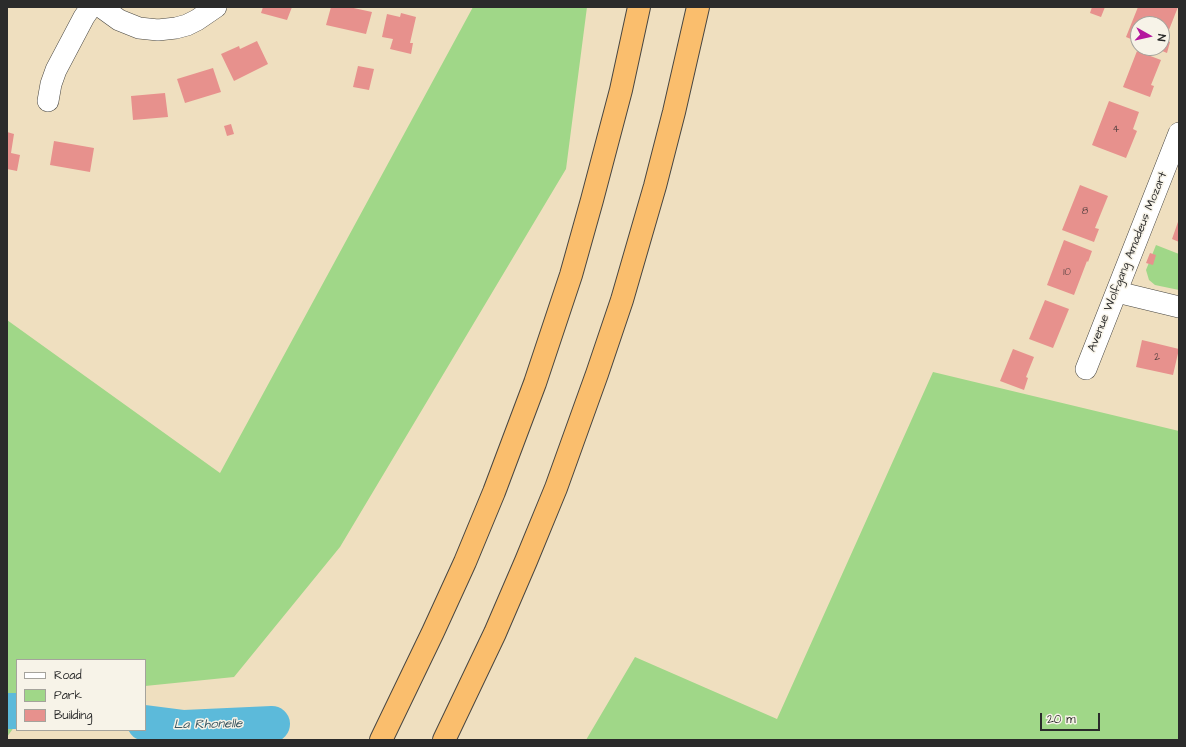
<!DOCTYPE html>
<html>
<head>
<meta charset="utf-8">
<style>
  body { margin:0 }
  #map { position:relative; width:1186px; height:747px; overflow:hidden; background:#efdfbf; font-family:"Architects Daughter",sans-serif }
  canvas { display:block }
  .frame { position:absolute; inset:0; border:8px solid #2b2b2b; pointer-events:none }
  .legend { position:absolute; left:16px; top:659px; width:130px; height:72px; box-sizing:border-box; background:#f7f3e8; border:1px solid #a5a39c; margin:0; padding:5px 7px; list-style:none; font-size:12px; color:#2b2b2b }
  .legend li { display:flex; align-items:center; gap:8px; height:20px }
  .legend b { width:20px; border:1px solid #a5a39c }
  .north { position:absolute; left:1130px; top:16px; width:40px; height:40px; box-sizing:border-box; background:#f7f3e8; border:1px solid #a5a39c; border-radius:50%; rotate:98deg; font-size:11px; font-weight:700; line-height:16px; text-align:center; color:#2b2b2b }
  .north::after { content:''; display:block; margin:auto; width:14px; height:18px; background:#b5179e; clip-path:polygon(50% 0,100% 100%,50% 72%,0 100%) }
  .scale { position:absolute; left:1040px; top:713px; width:60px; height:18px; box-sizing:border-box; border:2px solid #2b2b2b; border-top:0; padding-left:5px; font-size:12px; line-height:14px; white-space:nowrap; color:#2b2b2b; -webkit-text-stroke:3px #f7f3e8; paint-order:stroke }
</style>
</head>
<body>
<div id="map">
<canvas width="1186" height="747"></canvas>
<div class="frame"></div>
<ul class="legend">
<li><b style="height:5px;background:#fff"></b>Road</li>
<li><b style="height:11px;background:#a0d788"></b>Park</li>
<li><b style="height:11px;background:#e7918d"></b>Building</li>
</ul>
<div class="north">N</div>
<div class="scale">20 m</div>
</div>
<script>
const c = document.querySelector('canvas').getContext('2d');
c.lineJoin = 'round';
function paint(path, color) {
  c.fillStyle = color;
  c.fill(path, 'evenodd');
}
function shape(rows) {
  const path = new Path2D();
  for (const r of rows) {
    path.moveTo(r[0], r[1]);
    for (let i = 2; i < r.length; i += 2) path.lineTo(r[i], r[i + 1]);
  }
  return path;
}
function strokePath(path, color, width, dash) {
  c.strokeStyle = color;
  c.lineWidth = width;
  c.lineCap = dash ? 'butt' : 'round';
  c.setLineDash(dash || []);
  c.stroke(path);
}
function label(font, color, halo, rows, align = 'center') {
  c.font = font + ' "Architects Daughter",sans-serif';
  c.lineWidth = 3;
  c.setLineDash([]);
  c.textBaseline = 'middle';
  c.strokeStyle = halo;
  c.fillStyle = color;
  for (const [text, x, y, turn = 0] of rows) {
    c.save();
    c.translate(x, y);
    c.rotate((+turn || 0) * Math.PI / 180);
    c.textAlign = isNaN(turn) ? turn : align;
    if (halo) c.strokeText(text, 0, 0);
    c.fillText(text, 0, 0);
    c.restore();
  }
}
paint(shape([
  [473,7,587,7,566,169,340,547,234,677,145,686,145,660,17,660,17,723,7,737,7,320,220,473],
  [1156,245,1179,254,1179,290,1155,285,1149,280,1146,270],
  [933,372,1179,431,1179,740,586,740,635,657,777,719]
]), '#a0d788');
strokePath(shape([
  [7,711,17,711],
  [145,723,184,728,272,724]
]), '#5cbada', 36);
paint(shape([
  [263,7,292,7,287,20,261,13],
  [331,7,349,7,372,12,366,34,326,25],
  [1092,7,1105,7,1101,17,1090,13],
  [1138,7,1178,7,1165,40,1170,42,1167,53,1155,48,1162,48,1162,24,1138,24,1138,42,1126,37],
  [401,13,416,17,410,43,413,43,411,54,390,49,393,39,382,37,387,14,400,17],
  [257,41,268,64,234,81,221,54,239,46,240,49],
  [1137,51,1161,60,1151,85,1154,86,1150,97,1123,87],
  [358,66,374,69,369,90,353,87],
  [213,68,221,92,185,103,177,79],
  [165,93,168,117,133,120,131,96],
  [1109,101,1139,112,1133,129,1137,131,1126,158,1092,145],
  [231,124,234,134,227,136,224,126],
  [7,132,14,134,11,153,20,155,17,171,7,169],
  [54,141,94,148,90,172,50,165],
  [1080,185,1108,196,1095,228,1099,229,1094,242,1062,230],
  [1179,219,1179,242,1172,239],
  [1064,240,1092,251,1088,262,1087,261,1074,295,1047,285],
  [1150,253,1156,255,1153,265,1146,263],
  [1045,300,1069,309,1053,348,1029,339],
  [1142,340,1179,349,1173,375,1136,367],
  [1013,349,1034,357,1026,377,1028,378,1024,390,1000,381]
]), '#e7918d');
const minor = shape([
  [101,7,119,20,139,28,158,30,176,28,187,25,197,20,216,7],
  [48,101,51,84,56,70,84,17,91,7],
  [1117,292,1179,307],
  [1086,369,1179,133]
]);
const motorway = shape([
  [381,740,433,632,465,562,494,492,535,383,571,275,592,200,621,90,639,7],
  [444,740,495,633,526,561,556,488,597,374,622,300,655,186,674,112,698,7]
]);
strokePath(minor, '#484641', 22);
strokePath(motorway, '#484641', 24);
strokePath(minor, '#fff', 21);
strokePath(motorway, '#fabe6d', 22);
label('10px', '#5a4444', null, [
  ["4",1116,130],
  ["8",1085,212],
  ["10",1067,273],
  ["2",1157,358]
]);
label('12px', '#2b2b2b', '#f7f3e8', [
  ["Avenue Wolfgang Amadeus Mozart",1128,262,-68]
]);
label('italic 13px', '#3a5660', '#f7f3e8', [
  ["La Rhonelle",208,725,-1]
]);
</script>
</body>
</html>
